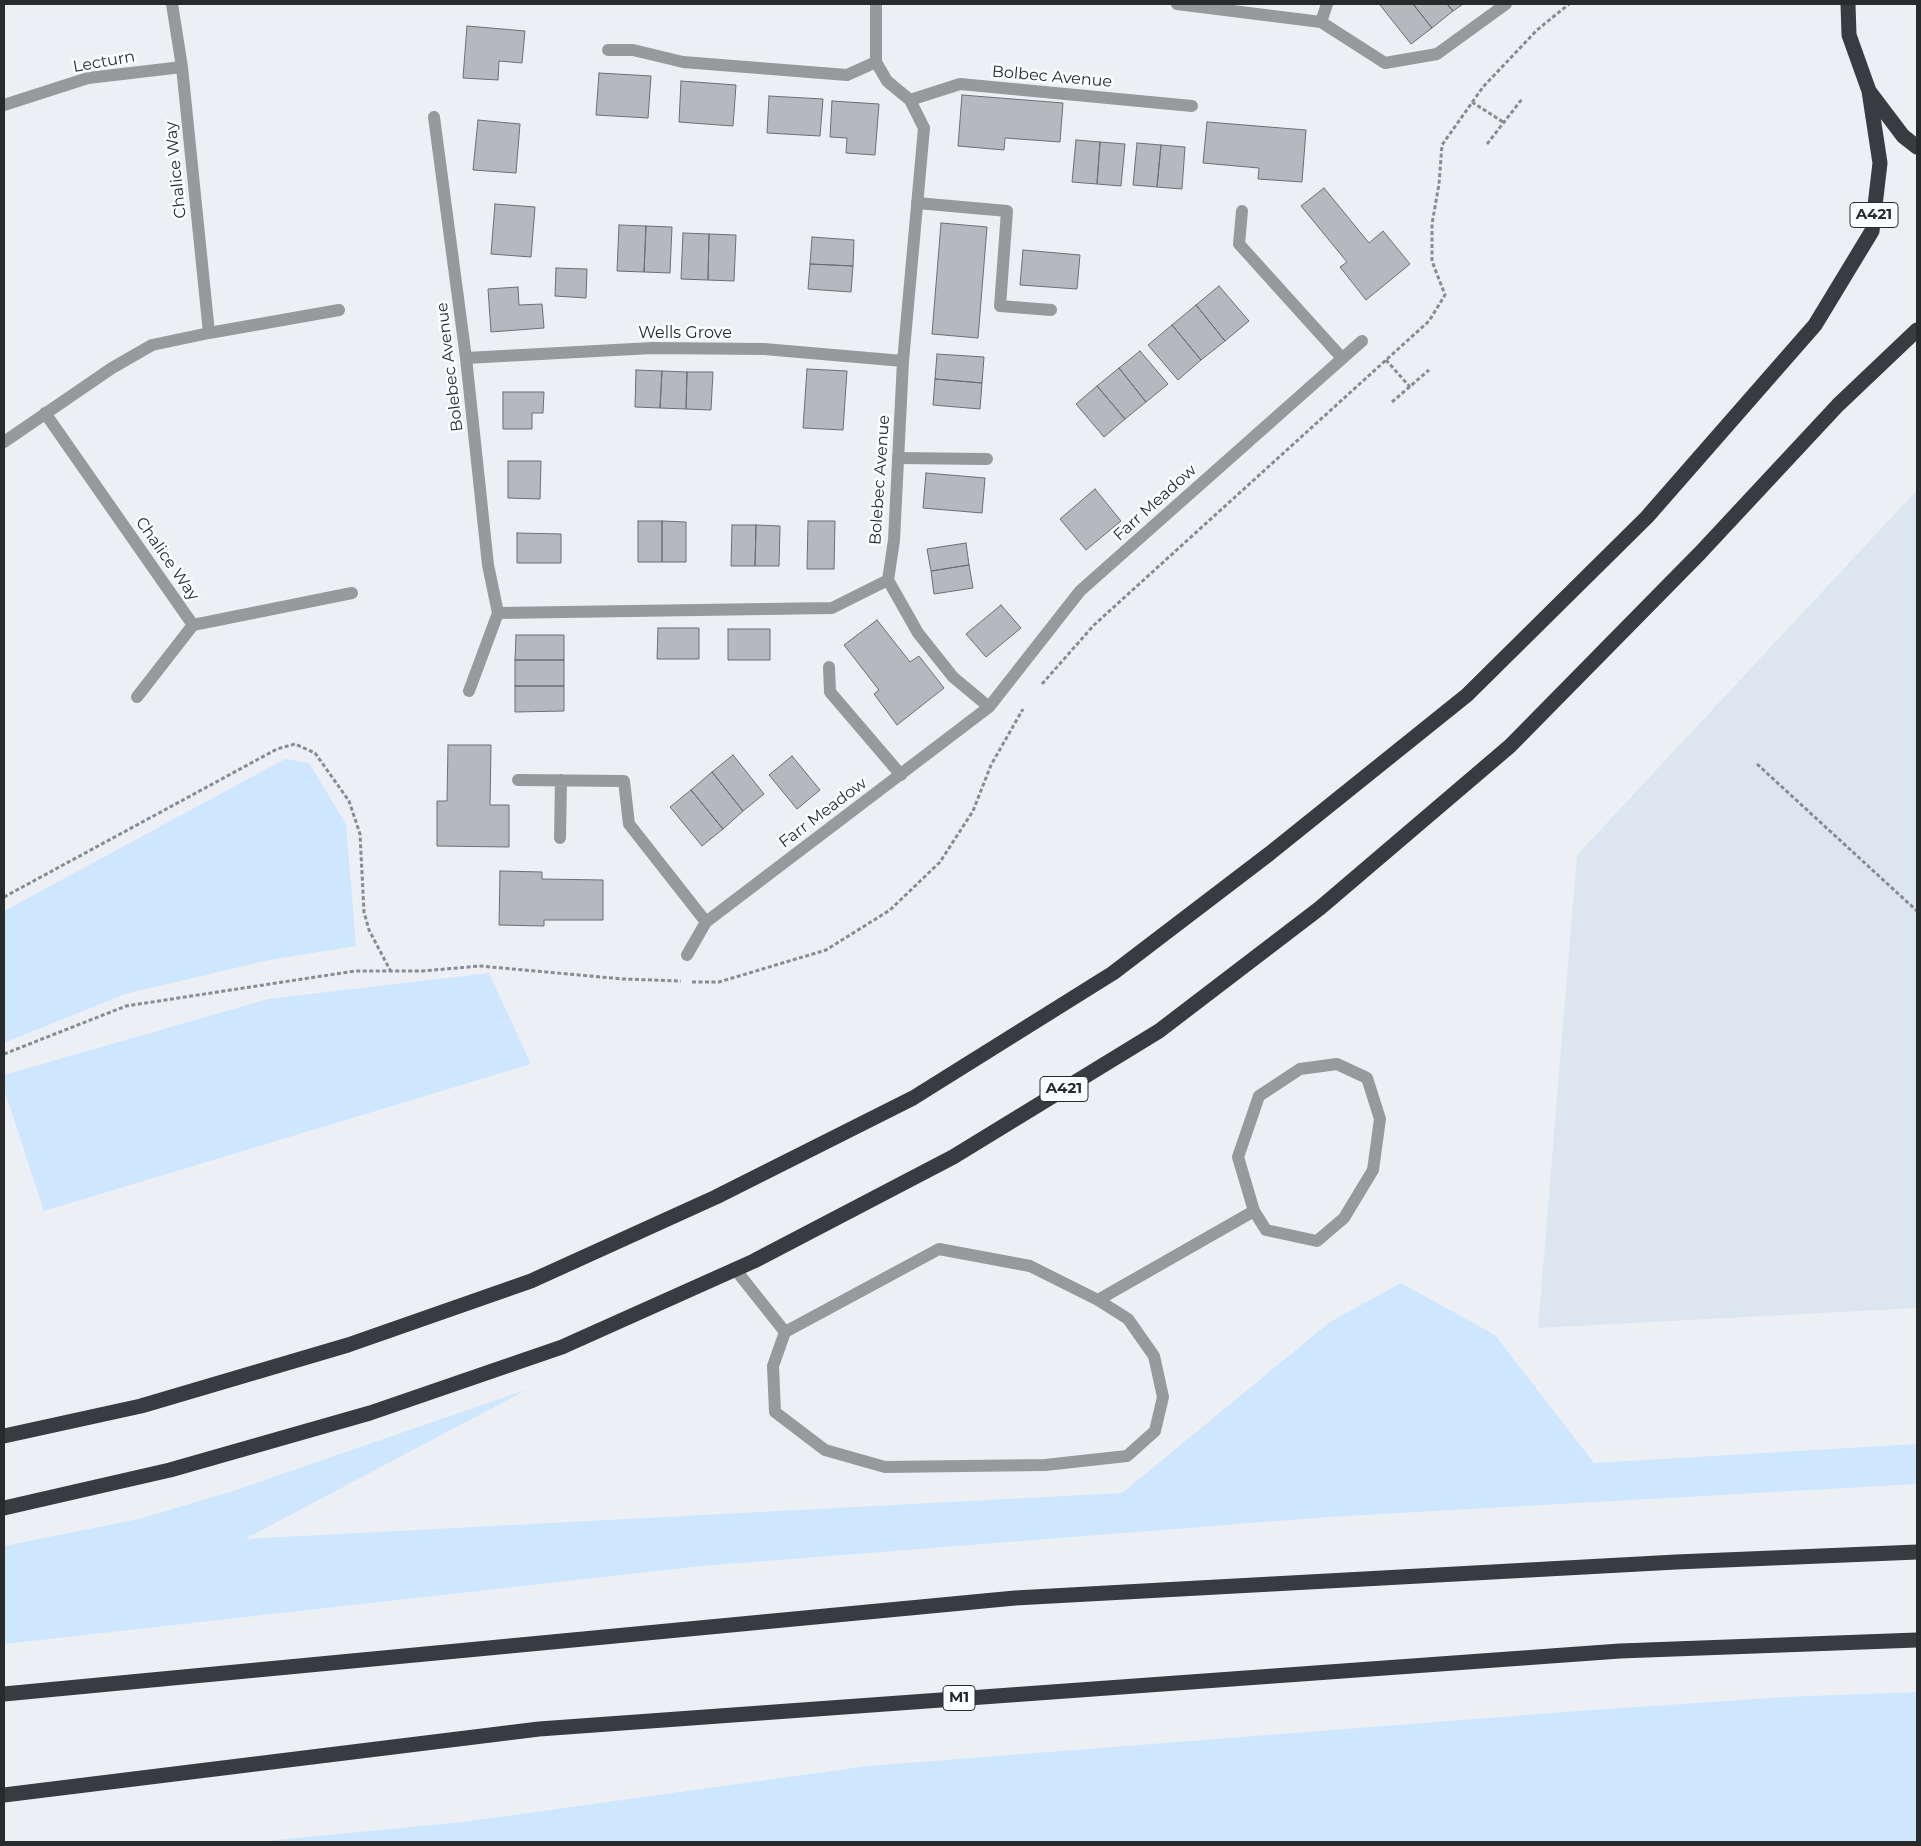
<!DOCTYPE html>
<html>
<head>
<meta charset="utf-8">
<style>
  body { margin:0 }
  #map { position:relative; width:1921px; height:1846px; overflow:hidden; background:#ecf0f5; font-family:Montserrat,sans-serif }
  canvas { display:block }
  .frame { position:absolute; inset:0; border:5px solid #282a2c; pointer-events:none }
</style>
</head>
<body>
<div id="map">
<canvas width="1921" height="1846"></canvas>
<div class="frame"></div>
</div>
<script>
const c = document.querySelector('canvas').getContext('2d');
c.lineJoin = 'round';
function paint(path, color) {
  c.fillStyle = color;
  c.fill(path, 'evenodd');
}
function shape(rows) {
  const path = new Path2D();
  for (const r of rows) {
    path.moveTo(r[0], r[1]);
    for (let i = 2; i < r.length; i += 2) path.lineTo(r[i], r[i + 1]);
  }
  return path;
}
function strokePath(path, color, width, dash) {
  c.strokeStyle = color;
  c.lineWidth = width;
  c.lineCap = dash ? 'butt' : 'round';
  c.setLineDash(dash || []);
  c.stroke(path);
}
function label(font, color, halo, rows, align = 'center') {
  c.font = font + ' Montserrat,sans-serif';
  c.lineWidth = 5;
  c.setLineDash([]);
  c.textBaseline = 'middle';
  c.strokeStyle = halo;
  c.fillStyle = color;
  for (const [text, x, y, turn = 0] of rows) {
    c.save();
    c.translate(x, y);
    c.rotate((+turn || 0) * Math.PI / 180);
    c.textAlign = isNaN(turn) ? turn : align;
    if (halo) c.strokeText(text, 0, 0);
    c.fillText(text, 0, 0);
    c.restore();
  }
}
paint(shape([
  [1917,490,1917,1308,1538,1328,1577,855]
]), '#dce6f1');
paint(shape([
  [285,759,309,763,346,824,356,946,269,960,125,994,4,1043,4,911],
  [489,973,531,1064,44,1211,4,1089,4,1075,268,999],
  [1401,1283,1495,1335,1594,1463,1917,1444,1917,1484,1328,1517,702,1566,4,1644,4,1546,139,1519,236,1490,528,1389,245,1539,1122,1493,1330,1322],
  [1917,1692,1917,1842,256,1842,463,1822,868,1766,1578,1711,1785,1697]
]), '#cee6fe');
const building = shape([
  [1382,4,1413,4,1432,28,1411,44,1380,5,1382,4],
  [1413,4,1447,4,1453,11,1432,28,1413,4],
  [1447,4,1463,4,1453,11,1447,4],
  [467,26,525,31,522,63,499,61,498,80,463,78,467,26],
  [599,73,651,76,648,118,596,115,599,73],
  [681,81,736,85,733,126,679,122,681,81],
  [962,95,1063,103,1060,142,1005,138,1004,150,958,146,962,95],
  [769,96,823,99,820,136,767,133,769,96],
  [832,101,879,104,875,155,846,153,847,138,830,137,832,101],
  [478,120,520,124,516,173,473,170,478,120],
  [1207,122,1306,130,1302,182,1258,179,1259,168,1203,163,1207,122],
  [1076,140,1100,142,1097,184,1072,182,1076,140],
  [1100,142,1125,144,1121,186,1097,184,1100,142],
  [1137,143,1161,145,1157,187,1133,185,1137,143],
  [1161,145,1185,147,1182,189,1157,187,1161,145],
  [1324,188,1369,243,1383,231,1410,264,1366,300,1340,267,1347,262,1301,206,1324,188],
  [495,204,535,207,531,257,491,254,495,204],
  [941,223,987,227,978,338,932,334,941,223],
  [619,225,646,226,644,272,617,271,619,225],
  [646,226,672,227,670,273,644,272,646,226],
  [683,233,709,234,708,280,681,279,683,233],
  [709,234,736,235,734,281,708,280,709,234],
  [812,237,854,240,853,266,810,264,812,237],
  [1023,250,1080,255,1077,289,1020,285,1023,250],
  [810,264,853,266,851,292,808,289,810,264],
  [556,268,587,269,586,298,555,296,556,268],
  [1219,286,1249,321,1225,341,1196,305,1219,286],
  [518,287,519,305,542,304,544,328,491,332,488,289,518,287],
  [1196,305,1225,341,1201,360,1172,325,1196,305],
  [1172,325,1201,360,1178,380,1148,345,1172,325],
  [1140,351,1168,384,1146,402,1119,368,1140,351],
  [937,354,984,357,982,383,935,379,937,354],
  [1119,368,1146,402,1125,419,1097,386,1119,368],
  [807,369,847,371,843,430,803,428,807,369],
  [636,370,662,371,660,408,635,407,636,370],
  [662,371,687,372,686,409,660,408,662,371],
  [687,372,713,372,711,410,686,409,687,372],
  [935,379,982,383,980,409,933,405,935,379],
  [1097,386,1125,419,1104,437,1076,404,1097,386],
  [503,392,544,392,543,413,532,413,532,429,503,429,503,392],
  [508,461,541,461,540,499,508,498,508,461],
  [926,473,985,478,982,513,923,508,926,473],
  [1095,489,1121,521,1086,550,1060,519,1095,489],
  [638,521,662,521,662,562,638,562,638,521],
  [662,521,686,522,686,562,662,562,662,521],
  [808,521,835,521,834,569,807,569,808,521],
  [732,525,756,525,755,566,731,566,732,525],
  [756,525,780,526,779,566,755,566,756,525],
  [517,533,561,534,561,563,517,563,517,533],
  [966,543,969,565,931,571,927,549,966,543],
  [969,565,973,588,934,594,931,571,969,565],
  [1001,605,1021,628,986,657,966,634,1001,605],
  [877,620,910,662,919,656,944,688,897,725,874,694,879,690,844,645,877,620],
  [658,628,699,628,699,659,657,659,658,628],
  [728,629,770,629,770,660,728,660,728,629],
  [516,635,564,635,564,660,515,660,516,635],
  [515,660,564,660,564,686,515,686,515,660],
  [515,686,564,686,564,711,515,712,515,686],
  [448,745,491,745,490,805,509,805,509,847,437,846,437,801,447,801,448,745],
  [733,755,764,794,743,811,712,772,733,755],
  [792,756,820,790,797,809,769,775,792,756],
  [712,772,743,811,723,829,691,790,712,772],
  [691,790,723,829,702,846,670,807,691,790],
  [500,871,542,872,542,879,603,880,603,920,544,920,544,926,499,925,500,871]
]);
paint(building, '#b5b9bd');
strokePath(building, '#6b6f73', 1);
strokePath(shape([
  [1472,102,1503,122],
  [1487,144,1522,99],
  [1386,360,1410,387],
  [1392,402,1429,370],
  [1042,684,1094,625,1429,321,1445,295,1432,261,1432,224,1439,184,1442,145,1483,87,1537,30,1569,4],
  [1757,764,1917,911],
  [4,897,277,749,295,744,315,753,349,801,360,834,364,912,369,930,390,970],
  [692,982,719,982,826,950,890,910,940,862,973,811,991,765,1023,709],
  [4,1054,126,1006,355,971,422,971,480,966,623,979,681,981]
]), '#898c8f', 3, [4, 2.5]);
strokePath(shape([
  [1321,22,1327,4],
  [917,203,1007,211,1000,306,1051,310],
  [1242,211,1239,244,1342,358],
  [898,458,987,459],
  [829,667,830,692,901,775],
  [518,780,624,781,629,824,706,922],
  [560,838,561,780],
  [735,1269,785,1332,939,1249,1030,1266,1098,1300,1254,1211,1238,1157,1259,1096,1300,1069,1337,1064,1367,1078,1380,1119,1373,1170,1344,1218,1317,1241,1266,1230,1254,1211],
  [785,1332,773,1366,775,1412,825,1450,885,1467,1045,1465,1127,1456,1155,1431,1163,1397,1154,1356,1128,1319,1098,1300]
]), '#97999b', 12);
strokePath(shape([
  [172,4,182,67,209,333],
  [1177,4,1321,22,1385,63,1437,54,1506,4],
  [608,50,633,50,683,62,847,75,876,62],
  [910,100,960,84,1192,106],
  [4,105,88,78,182,67],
  [434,117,466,358,488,565,498,613,469,691],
  [466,358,652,348,764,349,903,361],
  [45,413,193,625],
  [4,442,112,368,152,345,209,333,339,310],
  [888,580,918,633,953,677,989,707],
  [498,613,832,608,888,580,894,540,903,361,924,128,910,100,887,81,876,62,876,4],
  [137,697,193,625,352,593],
  [687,955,706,922,989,707,1080,591,1362,341]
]), '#97999b', 12);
strokePath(shape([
  [1848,4,1849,35,1869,91,1903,136,1917,147],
  [4,1436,141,1406,348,1345,531,1281,716,1197,913,1098,1113,973,1269,854,1467,695,1647,517,1815,325,1872,231,1880,163,1869,91],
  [4,1508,170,1470,370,1413,562,1347,754,1261,953,1157,1159,1031,1320,908,1510,746,1700,553,1838,405,1917,330],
  [4,1694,1015,1598,1676,1562,1917,1552],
  [4,1795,539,1729,1620,1651,1917,1640]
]), '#383b3f', 15);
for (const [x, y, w] of [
  [1874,215,48],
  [1064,1089,48],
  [959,1698,32]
]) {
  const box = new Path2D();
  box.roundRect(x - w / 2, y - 12.5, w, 25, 4);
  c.fillStyle = '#fcfdfe';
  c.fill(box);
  strokePath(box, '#282a2c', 1);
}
label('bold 15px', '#282a2c', null, [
  ["A421",1874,215],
  ["A421",1064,1089],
  ["M1",959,1698]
]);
label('16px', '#282a2c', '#fcfdfe', [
  ["Lecturn",104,62,-10],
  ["Bolbec Avenue",1052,77,5],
  ["Chalice Way",176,170,-96],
  ["Wells Grove",685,333],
  ["Bolebec Avenue",450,367,-97],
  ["Bolebec Avenue",880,480,-86],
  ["Farr Meadow",1155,503,-42],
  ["Chalice Way",167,559,55],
  ["Farr Meadow",823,813,-37]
]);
</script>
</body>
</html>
